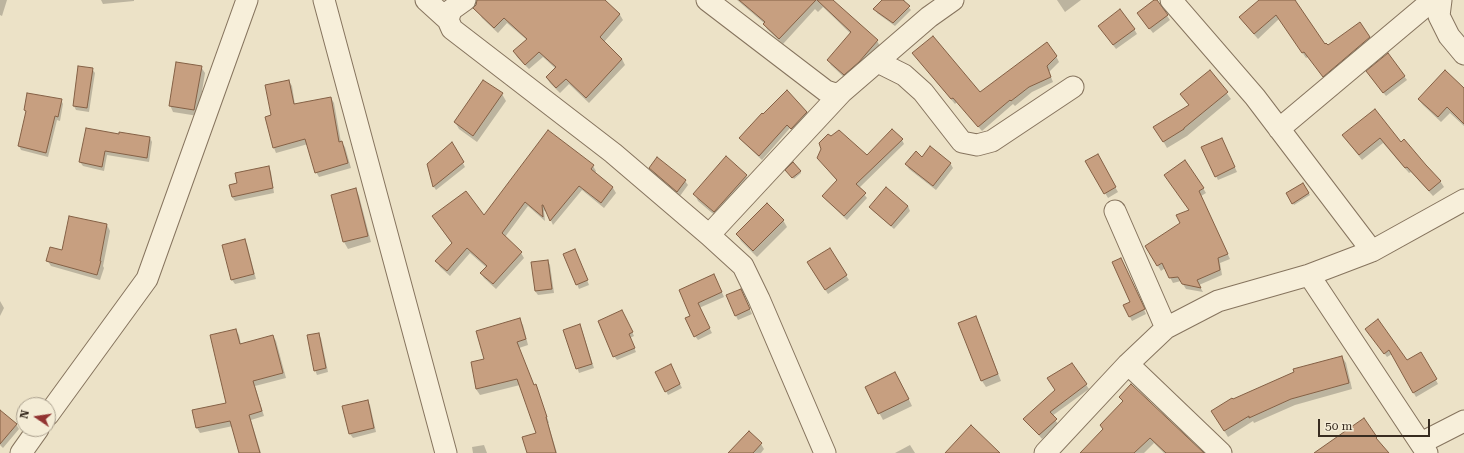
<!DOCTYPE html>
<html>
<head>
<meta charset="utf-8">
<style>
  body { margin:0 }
  #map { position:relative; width:1464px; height:453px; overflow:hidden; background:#ece2c7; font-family:"Roboto Serif",serif }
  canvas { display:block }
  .north { position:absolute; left:16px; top:397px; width:40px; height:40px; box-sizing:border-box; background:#f4ecd6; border:1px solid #a99f8d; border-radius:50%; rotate:283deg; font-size:11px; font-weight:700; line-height:16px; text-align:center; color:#382c20 }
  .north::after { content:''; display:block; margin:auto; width:14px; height:18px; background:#923331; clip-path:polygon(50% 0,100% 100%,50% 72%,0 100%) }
  .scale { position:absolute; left:1318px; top:419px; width:112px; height:18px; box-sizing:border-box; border:2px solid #382c20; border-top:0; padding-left:5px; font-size:12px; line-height:14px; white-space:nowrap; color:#382c20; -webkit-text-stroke:3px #f4ecd6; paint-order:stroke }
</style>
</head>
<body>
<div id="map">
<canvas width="1464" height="453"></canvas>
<div class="north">N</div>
<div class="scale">50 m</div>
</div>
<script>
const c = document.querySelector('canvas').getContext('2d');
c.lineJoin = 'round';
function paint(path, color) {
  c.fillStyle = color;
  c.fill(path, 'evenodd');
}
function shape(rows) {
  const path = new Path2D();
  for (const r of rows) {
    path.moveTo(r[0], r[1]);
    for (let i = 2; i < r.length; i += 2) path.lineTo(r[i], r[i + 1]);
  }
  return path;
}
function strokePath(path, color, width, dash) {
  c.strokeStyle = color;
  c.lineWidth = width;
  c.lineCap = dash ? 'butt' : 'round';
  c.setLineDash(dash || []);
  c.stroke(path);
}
paint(shape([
  [0,0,7,0,2,16,0,15],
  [101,0,134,0,134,1,103,4],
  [491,0,603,0,620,15,623,20,604,42,622,59,625,65,589,103,569,84,560,93,550,83,547,78,556,69,543,57,529,69,517,57,514,51,527,40,507,23,498,33,482,18,479,13],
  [737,0,832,0,877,41,880,46,847,80,831,65,828,60,851,34,823,7,818,12,815,9,783,44,767,29,764,23],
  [883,0,905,0,904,2,911,10,895,26,877,13,875,9],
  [1057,0,1081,0,1065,12],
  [1156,0,1170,20,1153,33,1141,18],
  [1260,0,1297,0,1295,1,1325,46,1328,47,1369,37,1373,43,1327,81,1308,57,1306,58,1279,19,1258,39,1244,23,1240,17],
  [1134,29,1137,34,1116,49,1102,30],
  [913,54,980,93,1056,56,1059,62,1049,72,1053,82,1032,92,1015,106,1013,104,982,131,957,102,955,104],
  [201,67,205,73,198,116,173,112,170,105],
  [92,69,95,73,89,112,76,110,74,106],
  [1210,71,1231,99,1187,136,1167,148,1155,127,1190,106],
  [1370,76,1404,76,1407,80,1386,96],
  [289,81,292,86,295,105,331,98,334,103,341,142,345,147,351,168,319,177,316,172,308,144,276,153,274,148,272,116],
  [1464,89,1464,126,1450,113,1441,122,1423,105,1419,100],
  [502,94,506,101,477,142,459,129,455,122],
  [61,100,63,104,60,121,57,120,48,157,21,150,19,146,27,113,25,110],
  [1374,110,1401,143,1440,181,1444,187,1433,196,1411,172,1409,173,1383,143,1362,160,1347,141],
  [807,112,809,117,794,133,790,128,762,160,743,142,740,138,763,115],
  [548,132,593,166,596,171,595,173,613,188,616,193,604,208,582,190,553,225,546,210,544,211,545,221,528,206,505,237,521,253,524,258,496,289,484,278,481,273,487,268,470,253,450,276,440,267,437,262,452,244,436,221,484,216],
  [119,136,150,138,152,142,149,162,107,155,104,171,83,166,80,162],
  [902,140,904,144,859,188,867,198,847,220,826,200,824,196,837,181,821,162,867,157],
  [452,143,465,167,436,190,434,187,428,164],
  [1224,143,1237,172,1218,180,1216,176],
  [1097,156,1118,192,1108,198,1087,162],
  [922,158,950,163,953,168,936,190,909,169,906,164],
  [657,159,685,181,688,185,680,196,652,172,650,168],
  [269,167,271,172,274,193,235,201,232,197,238,183],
  [800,171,801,173,794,179,788,172],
  [746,176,750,182,718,218,698,201,695,194],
  [1168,180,1203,188,1206,193,1201,196,1230,259,1220,263,1222,275,1199,285,1203,292,1186,289,1181,281,1173,283,1165,268,1161,271,1146,247,1181,224,1190,210],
  [1303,184,1310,195,1294,205,1288,194],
  [356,189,359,196,371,242,348,249,344,242,332,196],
  [908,206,910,211,894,229,873,211,870,207],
  [783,220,787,227,757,257,741,241,737,234],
  [107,225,110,231,103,266,104,268,100,280,51,266,47,260],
  [244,240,247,244,256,279,235,284,232,280,223,246],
  [829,249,849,280,828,294,811,267],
  [577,255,589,285,579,289,577,284],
  [548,261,550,265,554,293,538,295,535,291,532,263],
  [1123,263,1146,314,1132,321,1124,306,1131,303],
  [716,279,724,297,699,308,712,333,698,340,695,336,691,316,680,290],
  [743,294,752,314,738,320,736,316],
  [0,301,4,308,0,316],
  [624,315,634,336,630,338,636,352,617,360,614,356],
  [519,319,523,325,528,345,519,348,534,385,538,391,549,423,548,423,557,453,528,453,537,433,520,385,480,395,476,389,472,363,485,360],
  [979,324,1001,381,986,387,982,381],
  [236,330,239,335,241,345,273,336,276,341,286,378,255,386,264,416,251,420,261,453,240,453,233,426,200,433,197,428,193,411,227,403],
  [564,330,582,330,594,368,579,373],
  [1369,333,1407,361,1421,353,1438,384,1416,397,1392,354,1387,357],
  [318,334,321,338,328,372,317,375,315,370],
  [1342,357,1346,363,1352,389,1295,405,1254,423,1253,421,1228,437,1212,411,1232,401],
  [1072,364,1089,389,1052,416,1058,424,1042,439,1025,419,1056,391],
  [673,370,682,388,668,395,666,391],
  [899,379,912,406,883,420,866,388],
  [1120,397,1202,453,1164,453,1154,443,1144,453,1082,453,1104,430,1123,402],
  [367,401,370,405,376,432,353,438,350,434],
  [0,411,16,424,19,429,3,448,0,445],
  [761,444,764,449,761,453,729,453],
  [484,445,487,453,473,453,472,447],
  [910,445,915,453,895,453]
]), '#0003');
const building = shape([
  [477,0,605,0,620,14,600,37,622,59,586,98,566,79,556,88,546,77,556,67,539,52,525,65,513,51,527,39,504,18,494,28,473,8,476,5,477,0],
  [739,0,816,0,779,39,763,24,765,22,739,0],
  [817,0,833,0,878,40,859,62,844,75,827,60,851,32,817,0],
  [882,0,903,0,910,6,893,23,873,9,882,0],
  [1154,0,1157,0,1168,15,1149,29,1137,13,1154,0],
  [1259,0,1295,0,1325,44,1326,43,1328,45,1360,22,1370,37,1323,77,1304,52,1302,53,1276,15,1254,34,1239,17,1259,0],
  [1120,9,1135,29,1113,45,1098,26,1120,9],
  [933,36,980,92,1047,42,1057,56,1047,66,1051,77,1029,87,1011,101,1010,100,978,127,953,98,951,99,912,53,933,36],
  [1388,53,1405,76,1383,93,1366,71,1388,53],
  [176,62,202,66,194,110,169,106,176,62],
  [78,66,93,68,87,108,73,106,78,66],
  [1210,70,1228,92,1184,128,1184,129,1163,142,1153,127,1189,105,1180,94,1210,70],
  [1445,70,1464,88,1464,124,1447,107,1438,117,1418,99,1445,70],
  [289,80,294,104,331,97,339,142,342,141,348,163,315,173,305,139,273,148,265,117,271,115,265,85,289,80],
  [483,80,503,93,473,136,454,122,483,80],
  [787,90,807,112,791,129,787,125,759,156,739,138,762,113,763,114,787,90],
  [27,93,62,99,58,117,55,116,46,153,18,146,26,111,24,110,27,93],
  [1375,109,1401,142,1404,139,1426,165,1441,181,1429,191,1407,167,1405,168,1380,138,1359,155,1342,135,1375,109],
  [86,128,119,134,119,132,150,137,147,158,105,151,102,167,79,162,86,128],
  [892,129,903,139,856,184,866,193,844,216,822,196,837,180,817,158,821,149,819,143,828,134,831,136,839,130,867,155,892,129],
  [548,130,594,165,591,169,613,187,601,203,579,186,550,221,543,205,542,205,543,217,525,202,502,233,522,252,493,284,480,273,487,266,467,248,447,271,435,261,452,243,432,216,466,191,484,215,548,130],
  [1222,138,1235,167,1215,177,1201,147,1222,138],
  [452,142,464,162,433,187,427,164,452,142],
  [930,146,951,163,933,186,905,164,916,151,922,157,930,146],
  [1098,154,1116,187,1104,194,1085,161,1098,154],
  [726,156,747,175,714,212,693,194,726,156],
  [657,157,686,180,677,192,649,168,657,157],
  [1185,160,1204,188,1199,191,1228,254,1218,258,1220,270,1197,280,1201,288,1182,284,1178,277,1169,278,1162,263,1157,266,1145,246,1180,223,1176,215,1189,210,1164,175,1185,160],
  [793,162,801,171,792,178,785,170,793,162],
  [269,166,273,188,232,197,229,185,237,183,235,173,269,166],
  [1303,183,1309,193,1292,204,1286,193,1303,183],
  [886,187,908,206,891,226,869,207,886,187],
  [356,188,368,236,343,242,331,195,356,188],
  [767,203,784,220,753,251,736,234,767,203],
  [69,216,107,224,100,261,101,261,97,275,46,261,50,247,62,250,69,216],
  [245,239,254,274,231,280,222,245,245,239],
  [830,248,847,275,825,290,807,262,830,248],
  [575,249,588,280,576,285,563,254,575,249],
  [1121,258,1145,309,1129,317,1123,305,1130,302,1112,262,1121,258],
  [548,260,552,289,535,291,531,262,548,260],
  [714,274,722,292,698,303,710,328,694,337,685,318,690,316,679,290,714,274],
  [741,289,750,309,735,316,726,295,741,289],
  [622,310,633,332,629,334,635,348,613,357,598,321,622,310],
  [976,316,998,374,981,381,958,323,976,316],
  [520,318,526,339,517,342,534,385,536,384,547,417,546,417,556,453,527,453,522,437,536,433,517,379,476,389,471,362,484,359,476,331,520,318],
  [1378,319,1407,360,1421,352,1437,379,1413,393,1389,350,1384,354,1365,329,1378,319],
  [580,324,592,364,576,369,563,330,580,324],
  [236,329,240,344,273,335,283,373,253,381,262,411,249,415,260,453,239,453,230,421,196,428,192,410,226,403,210,335,236,329],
  [319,333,326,368,314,371,307,335,319,333],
  [1342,356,1349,383,1291,399,1249,418,1249,416,1224,431,1211,411,1232,398,1233,399,1294,372,1293,369,1342,356],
  [1072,363,1087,384,1050,412,1057,419,1039,435,1023,419,1055,390,1047,378,1072,363],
  [671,364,680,384,665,392,655,372,671,364],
  [895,372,909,399,878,414,865,387,895,372],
  [1131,384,1204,453,1166,453,1150,438,1134,453,1080,453,1103,429,1100,425,1123,401,1119,397,1131,384],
  [368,400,374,428,349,434,342,406,368,400],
  [0,410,17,424,0,444,0,410],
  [1364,418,1377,437,1376,438,1389,453,1314,453,1364,418],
  [971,425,1000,453,945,453,971,425],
  [749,431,762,443,753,453,728,453,749,431]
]);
paint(building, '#c79f80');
strokePath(building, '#846045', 1);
const minor = shape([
  [324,0,446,453],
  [426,0,448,20],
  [465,0,451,10,448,20,452,29,613,153,709,235,743,266,759,299,825,453],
  [707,0,826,91,835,94,842,92,929,17,953,0],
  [1171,0,1255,97,1372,251],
  [1441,0,1439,16,1449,36,1464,54],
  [878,62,904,75,923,92,962,142,977,145,992,141,1073,87],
  [1279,129,1428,4],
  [1115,211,1166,328],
  [709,235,842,92],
  [1309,275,1427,453],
  [1128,364,1221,453],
  [48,415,147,279,247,0],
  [1421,443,1464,421],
  [21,453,38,429],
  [1045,453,1128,364,1166,328,1218,301,1309,275,1372,251,1464,200]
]);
strokePath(minor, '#86745e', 23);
strokePath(minor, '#f7efda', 21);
</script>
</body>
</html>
